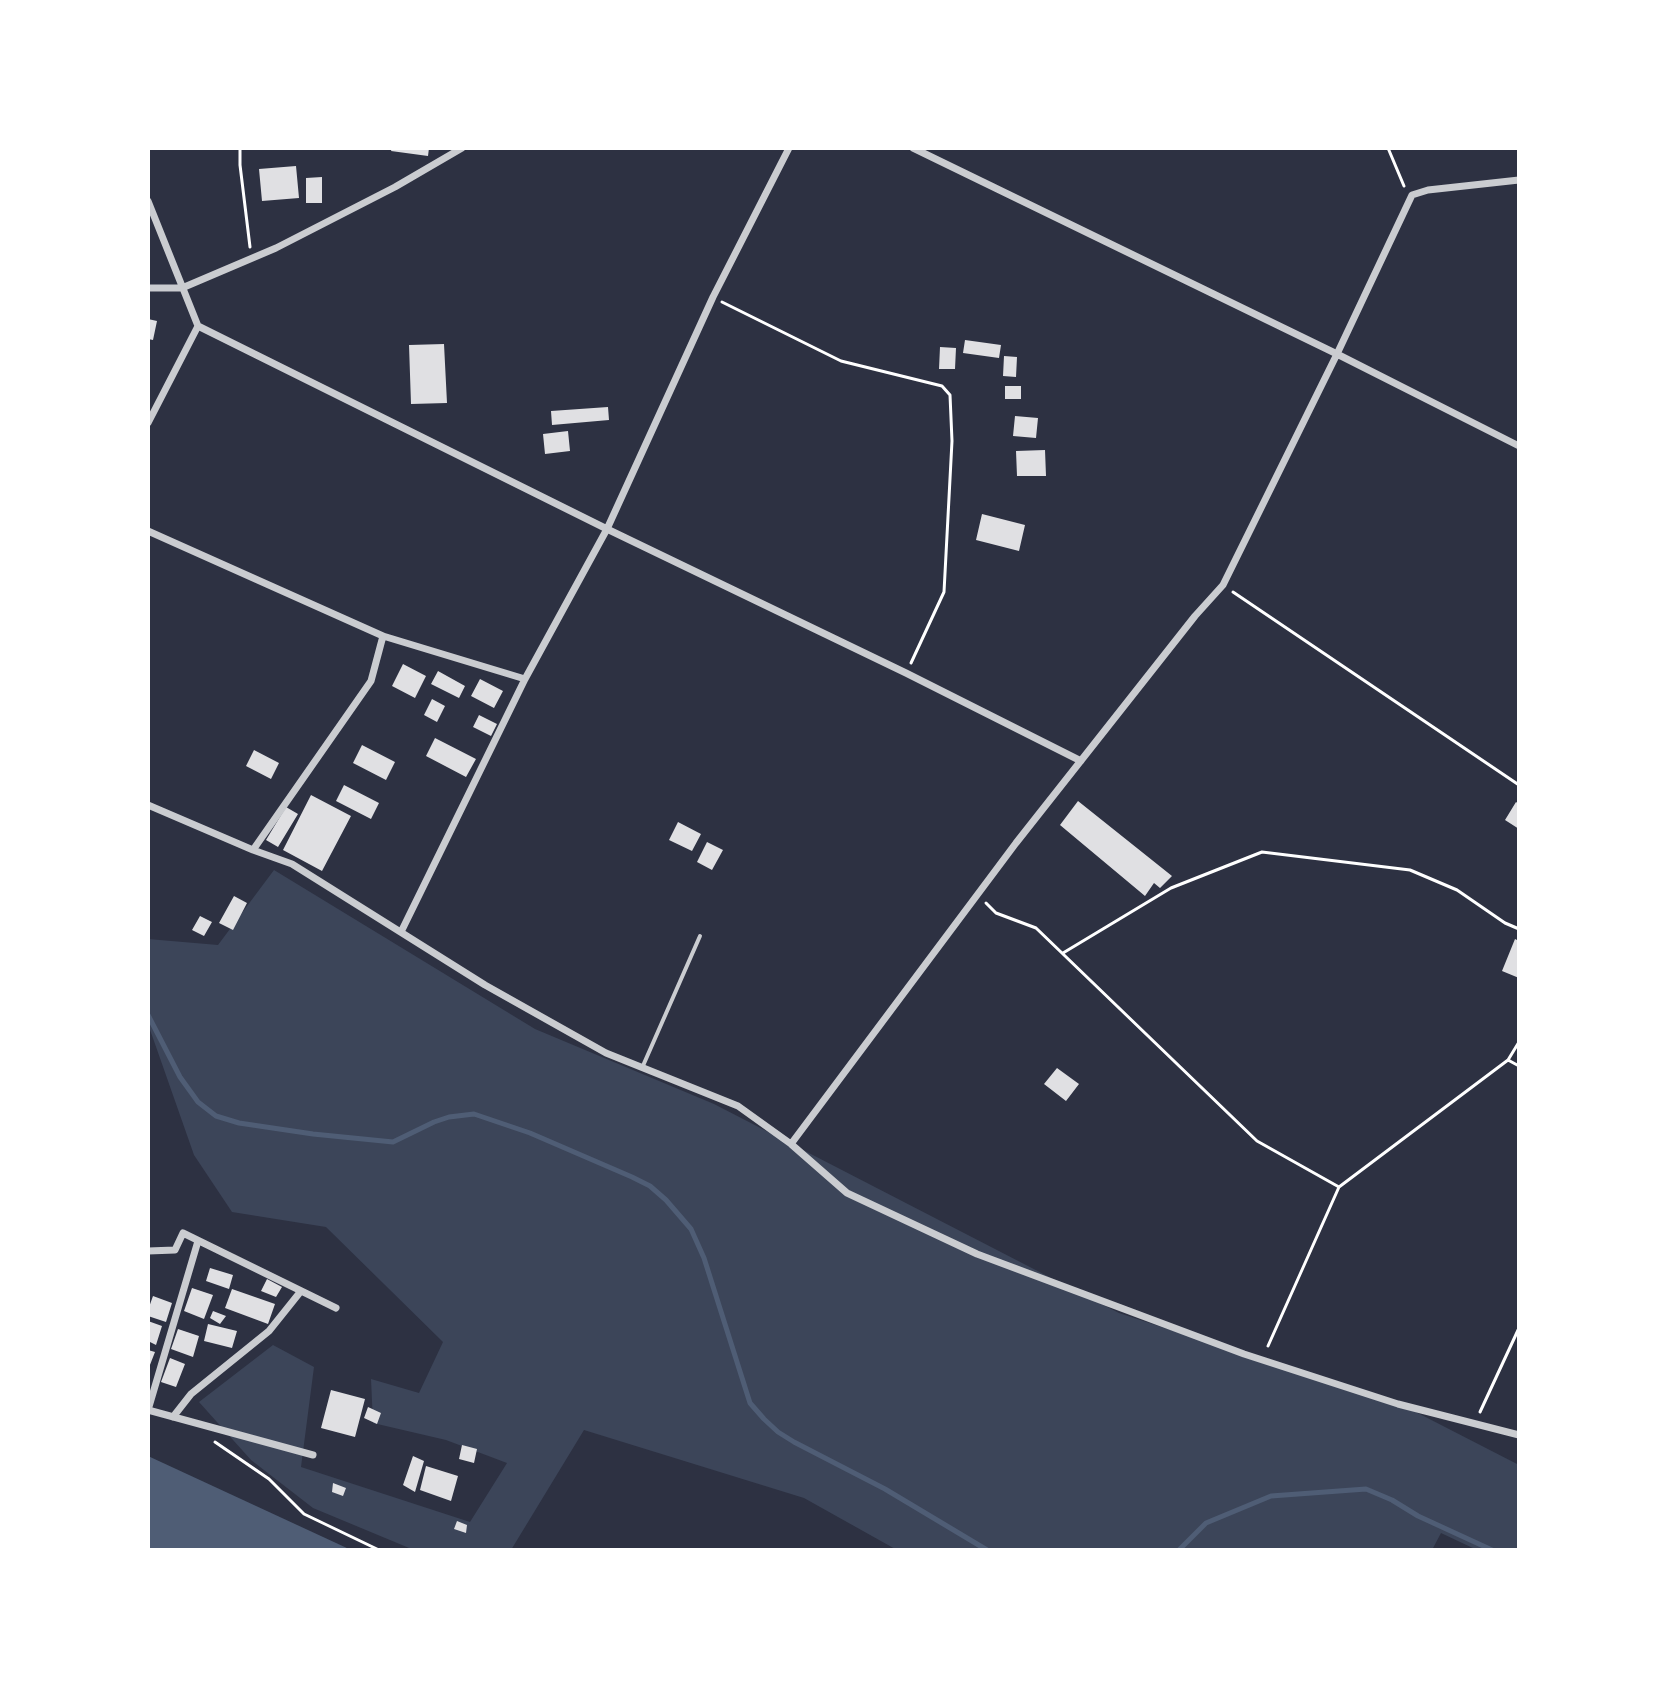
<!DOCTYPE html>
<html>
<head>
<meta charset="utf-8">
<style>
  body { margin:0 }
  #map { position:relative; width:1667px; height:1698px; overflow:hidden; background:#2d3142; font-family:Montserrat,sans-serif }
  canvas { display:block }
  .frame { position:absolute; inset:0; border:150px solid #fff; pointer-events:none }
</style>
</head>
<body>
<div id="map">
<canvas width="1667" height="1698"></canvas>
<div class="frame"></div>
</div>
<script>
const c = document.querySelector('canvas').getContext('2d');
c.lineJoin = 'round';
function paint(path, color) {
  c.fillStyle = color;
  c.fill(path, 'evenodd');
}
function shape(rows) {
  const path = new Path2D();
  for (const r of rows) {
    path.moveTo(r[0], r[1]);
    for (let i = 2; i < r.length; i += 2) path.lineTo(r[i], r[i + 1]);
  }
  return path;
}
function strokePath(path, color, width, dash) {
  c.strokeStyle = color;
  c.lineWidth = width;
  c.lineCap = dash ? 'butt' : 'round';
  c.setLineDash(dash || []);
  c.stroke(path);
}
paint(shape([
  [274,870,535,1029,714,1104,1119,1313,1408,1408,1519,1465,1519,1550,1477,1550,1441,1533,1432,1550,897,1550,804,1498,584,1430,511,1550,414,1550,313,1508,251,1460,199,1402,273,1345,314,1367,301,1467,470,1522,507,1463,446,1440,373,1423,371,1379,419,1393,443,1342,326,1227,232,1212,194,1155,148,1024,148,939,218,945]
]), '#3c4559');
paint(shape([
  [148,1456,349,1549,349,1550,148,1550]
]), '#4f5d75');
strokePath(shape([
  [148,1015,180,1077,198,1102,216,1116,239,1123,313,1134,393,1142,434,1122,449,1117,474,1114,530,1133,632,1177,650,1186,666,1200,691,1229,704,1258,750,1403,764,1419,778,1432,794,1442,885,1489,987,1550],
  [1179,1550,1206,1523,1271,1496,1366,1489,1392,1500,1418,1516,1492,1550]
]), '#4f5d75', 5);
paint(shape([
  [392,148,429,148,428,156,391,151],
  [296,166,299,198,262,201,259,169],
  [322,177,322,203,306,203,306,178],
  [148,319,157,321,153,340,148,339],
  [965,340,1001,345,999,358,963,353],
  [444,344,447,403,411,404,409,345],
  [940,347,956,348,955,369,939,369],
  [1004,356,1017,357,1016,377,1003,376],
  [1005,386,1021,386,1021,399,1005,399],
  [608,407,609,420,552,425,551,411],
  [1015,416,1038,418,1036,438,1013,436],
  [568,431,570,451,545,454,543,434],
  [1045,450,1046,476,1017,476,1016,451],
  [982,514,1025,525,1019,551,976,540],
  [403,664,426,676,415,698,392,686],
  [438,671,465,686,459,698,431,684],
  [480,679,503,691,494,708,471,696],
  [432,699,445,706,437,722,424,715],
  [479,715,497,724,491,736,473,727],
  [435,738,476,759,466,777,426,756],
  [362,745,395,762,386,780,353,763],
  [254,750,279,763,271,779,246,766],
  [344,785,379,803,371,819,336,801],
  [311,795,351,816,322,871,283,850],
  [1078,801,1172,876,1160,888,1154,883,1145,896,1060,825],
  [1516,802,1519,804,1519,829,1505,820],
  [286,807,298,814,278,847,266,840],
  [678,822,701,834,692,851,669,840],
  [707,842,723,850,712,870,697,862],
  [234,896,247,903,233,930,219,923],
  [200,916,212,922,204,936,192,930],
  [1515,939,1519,941,1519,978,1502,971],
  [1057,1068,1079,1084,1066,1101,1044,1084],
  [210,1268,233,1275,229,1289,206,1281],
  [267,1279,282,1287,276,1297,261,1291],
  [192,1288,213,1295,204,1319,184,1311],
  [232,1289,275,1304,268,1324,225,1308],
  [153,1296,172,1303,166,1322,148,1316,148,1310],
  [213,1311,226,1316,220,1324,210,1318],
  [148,1321,162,1326,156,1345,148,1341],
  [208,1324,237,1331,232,1348,204,1341],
  [178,1329,199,1336,193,1357,171,1349],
  [148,1350,155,1352,148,1370],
  [170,1358,185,1364,176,1387,161,1382],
  [331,1390,365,1399,355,1437,321,1428],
  [368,1407,381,1413,377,1424,364,1418],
  [462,1445,477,1449,474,1463,459,1459],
  [413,1456,424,1461,415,1492,403,1485],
  [426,1466,458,1476,451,1501,420,1490],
  [333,1483,346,1488,343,1496,332,1492],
  [457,1521,467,1525,466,1533,454,1529]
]), '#e0e0e3');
strokePath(shape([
  [240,148,240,165,250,247],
  [1388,148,1404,186],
  [722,302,841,361,942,386,950,395,952,441,944,592,911,663],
  [1233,592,1519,785],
  [986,903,996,913,1036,928,1257,1141,1339,1187],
  [1063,953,1171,888,1262,852,1410,870,1457,890,1505,923,1519,929],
  [1508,1060,1519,1066],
  [1268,1346,1339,1187,1508,1060,1519,1042],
  [1480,1412,1519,1328],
  [215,1442,269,1479,304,1514,379,1550]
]), '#fff', 3);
strokePath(shape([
  [642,1068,700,936]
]), '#caccd0', 4);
strokePath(shape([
  [913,148,1337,354,1519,446],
  [148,201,198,326,607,529,906,673,1081,761],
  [148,288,182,288,276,248,395,187,462,148],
  [148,423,198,326],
  [148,531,383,636,371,681,253,850],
  [383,636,525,679],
  [148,805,253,850,292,864,485,985,606,1053,738,1106,791,1144,847,1193,977,1254,1244,1354,1398,1404,1519,1435],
  [401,932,525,679,607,529,713,297,789,148],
  [791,1144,1016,843,1195,616,1223,585,1337,354,1412,195,1428,190,1519,180],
  [148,1251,175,1250,183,1233,336,1308],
  [148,1410,198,1241],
  [148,1410,313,1455],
  [173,1417,191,1394,269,1331,301,1291]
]), '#caccd0', 7);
</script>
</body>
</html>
